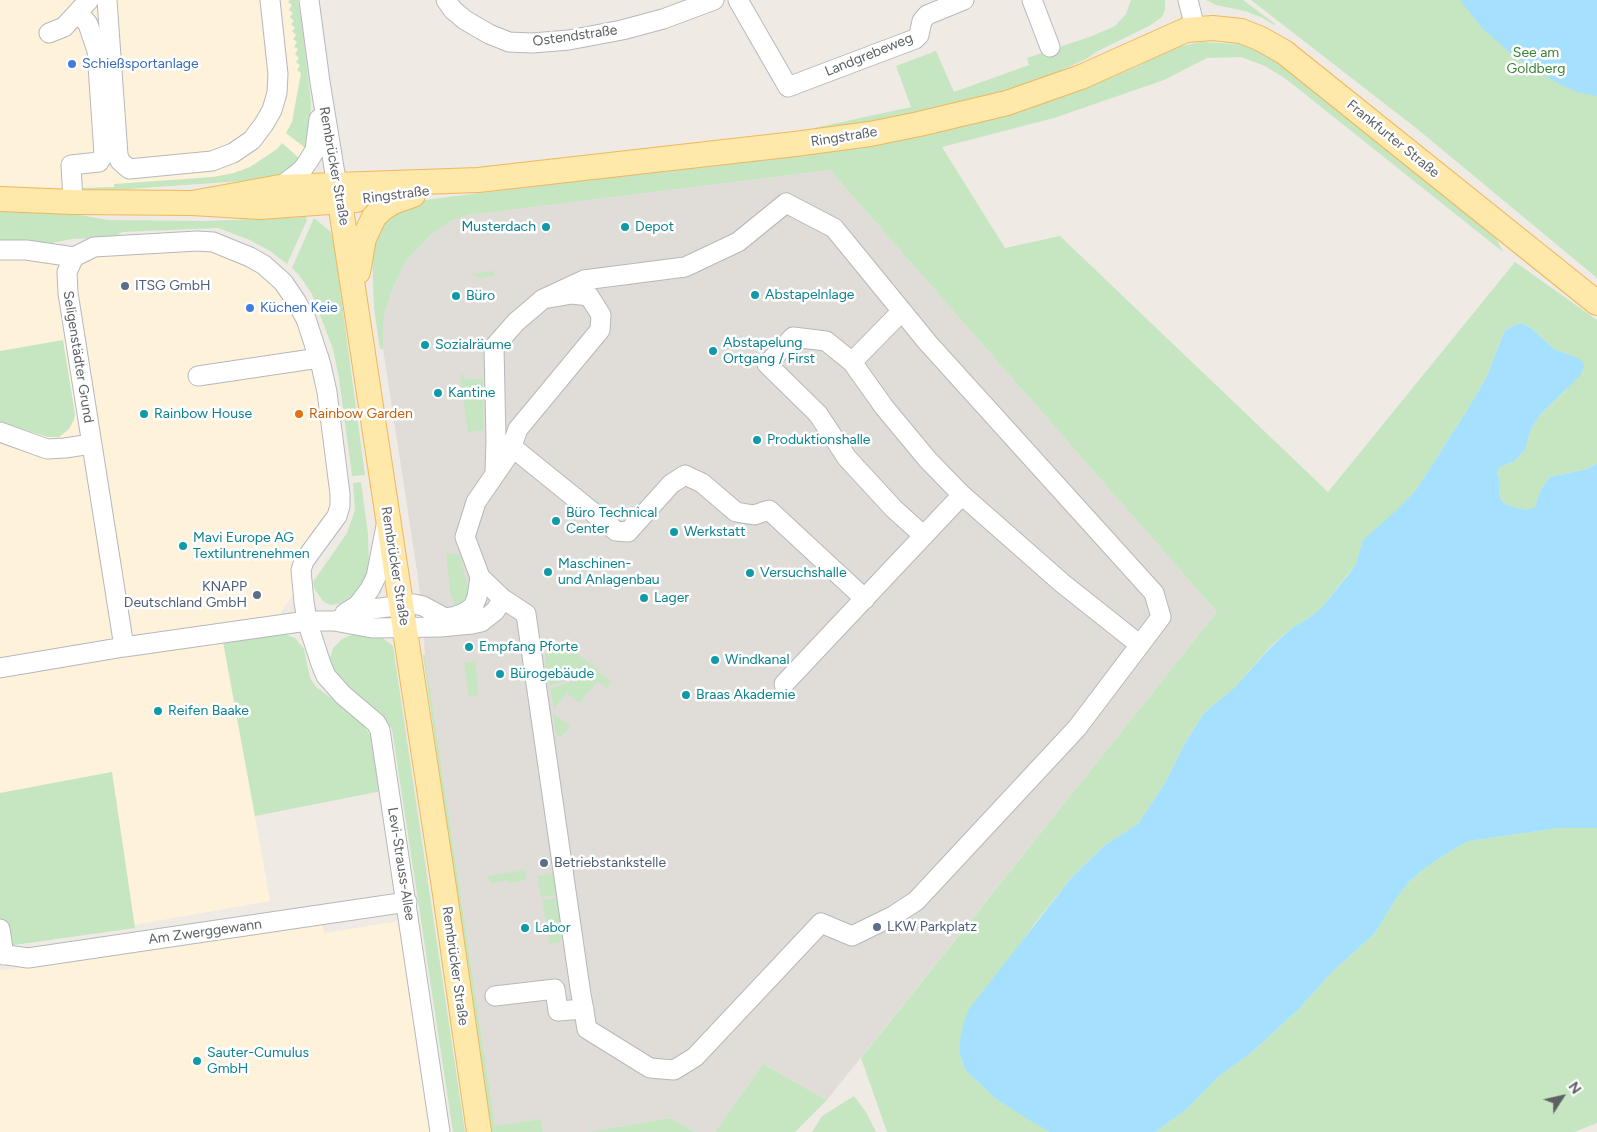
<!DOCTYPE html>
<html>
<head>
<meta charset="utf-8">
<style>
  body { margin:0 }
  #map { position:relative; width:1597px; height:1132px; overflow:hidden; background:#efebe4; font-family:Figtree,sans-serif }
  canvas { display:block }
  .north { position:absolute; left:1537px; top:1072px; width:50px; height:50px; -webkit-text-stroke:4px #fff; paint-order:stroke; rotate:55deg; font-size:14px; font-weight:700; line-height:20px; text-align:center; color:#5c6165 }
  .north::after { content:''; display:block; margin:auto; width:18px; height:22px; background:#5c6165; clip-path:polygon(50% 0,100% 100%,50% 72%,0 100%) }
</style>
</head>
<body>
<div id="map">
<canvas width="1597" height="1132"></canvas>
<div class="north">N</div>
</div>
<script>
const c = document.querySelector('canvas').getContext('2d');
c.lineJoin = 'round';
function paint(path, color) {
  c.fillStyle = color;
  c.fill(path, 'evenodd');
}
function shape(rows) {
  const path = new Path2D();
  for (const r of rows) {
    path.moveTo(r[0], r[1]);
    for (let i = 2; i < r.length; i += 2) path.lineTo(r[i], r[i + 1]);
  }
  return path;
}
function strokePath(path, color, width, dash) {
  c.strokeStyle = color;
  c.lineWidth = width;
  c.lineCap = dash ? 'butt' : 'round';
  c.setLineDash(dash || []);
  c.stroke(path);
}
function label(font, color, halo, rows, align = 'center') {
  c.font = font + ' Figtree,sans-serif';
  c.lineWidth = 5;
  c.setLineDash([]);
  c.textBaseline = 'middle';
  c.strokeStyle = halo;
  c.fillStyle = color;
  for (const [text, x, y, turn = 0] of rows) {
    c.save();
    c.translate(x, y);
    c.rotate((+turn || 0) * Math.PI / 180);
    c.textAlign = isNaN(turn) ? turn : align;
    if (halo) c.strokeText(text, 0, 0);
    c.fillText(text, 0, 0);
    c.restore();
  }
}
paint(shape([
  [0,0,298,0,311,102,310,138,300,159,272,179,115,190,0,186],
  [0,240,52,243,100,250,201,245,272,281,300,331,314,367,334,497,331,513,294,567,293,595,281,612,283,633,224,643,270,901,134,925,112,772,0,793],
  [322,921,324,933,400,921,434,1132,0,1132,0,969,4,970,21,968]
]), '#fef2db');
paint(shape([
  [830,170,1217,612,827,1100,763,1064,715,1132,695,1132,670,1118,588,1132,543,1132,541,1119,495,1127,425,655,423,620,417,571,383,349,384,315,393,288,406,261,431,235,449,222,468,215]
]), '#e0ddd9');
paint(shape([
  [290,0,298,0,302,25,311,102,310,138,308,150,286,133,292,122,301,73,297,70,300,65,296,62,299,58,295,54,298,49,294,47,297,42,293,39,296,35,292,31,295,28,291,24,294,21,290,17,293,13,289,10,292,5,288,2],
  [1131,0,1165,0,1165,10,1162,17,1149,26,1098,51,1086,59,1035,82,961,105,871,123,816,131,814,128,911,107,896,66,936,51,954,92,1029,65,1027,58,1092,36,1115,26,1126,14],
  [1206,0,1243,0,1275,24,1274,25,1263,18,1245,11,1216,5],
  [1251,0,1597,0,1597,278,1416,128],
  [1201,42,1240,44,1270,56,1291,70,1482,223,1497,240,1503,252,1286,79,1265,66,1241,57,1207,58,1164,80,1054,118,942,147,1005,248,1060,236,1328,492,1515,262,1597,320,1597,463,1587,469,1550,477,1541,489,1535,507,1526,510,1517,508,1507,505,1501,500,1499,492,1500,481,1497,473,1500,467,1515,461,1525,450,1531,429,1540,415,1567,389,1579,359,1554,349,1530,327,1520,323,1505,330,1486,378,1466,412,1416,490,1360,551,1356,564,1321,608,1309,618,1293,627,1271,646,1234,688,1204,713,1185,743,1166,781,1138,824,1105,845,1072,877,1035,923,963,1025,960,1055,965,1070,996,1099,1050,1132,887,1132,861,1058,1217,612,830,170,468,215,449,222,431,235,406,261,393,288,384,315,383,349,380,349,374,308,372,254,379,226,386,216,417,201,814,151,1083,89,1136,67,1172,48],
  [282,143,300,159,292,168,272,179,115,190,80,189,78,188,114,187,114,184,213,177,234,173,250,167,277,149],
  [0,209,74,214,108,220,206,221,306,217,307,220,287,264,270,251,250,240,218,228,122,232,115,237,72,239,52,243,0,240],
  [314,218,331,232,334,244,365,475,352,476,339,378,333,349,312,294,299,275,292,268],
  [494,271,495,276,478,278,473,274],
  [63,340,75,414,74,420,69,429,59,437,48,437,0,423,0,351],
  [460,375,464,375,465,379,483,379,483,430,468,432],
  [361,482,368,534,369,566,366,577,361,588,354,595,338,604,330,605,323,601,315,590,313,582,347,533,355,510,353,483],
  [446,553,460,555,469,595,466,604,456,612,453,598,451,598],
  [283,633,295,638,304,649,310,678,316,687,359,718,368,732,374,741,382,791,255,816,223,642],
  [361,634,380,636,393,646,465,1132,453,1132,392,729,385,719,377,712,343,685,331,668,330,658,333,648,342,639,352,635],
  [553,644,563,645,571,649,598,669,595,671,549,686,545,657,546,649],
  [423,655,425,655,495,1126,541,1119,543,1132,490,1132],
  [476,660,475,665,477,674,478,695,469,697,464,663],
  [598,672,611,682,607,688,598,681,579,703,567,693,554,709,550,689,596,674],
  [553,713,570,726,562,736,559,736,556,734],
  [112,772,135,928,0,947,0,793],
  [1559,828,1597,828,1597,1123,1574,1132,1155,1132,1187,1109,1218,1077,1251,1053,1299,1009,1331,973,1375,933,1394,902,1408,883,1421,871,1452,850,1469,841],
  [525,870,526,880,509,883,508,880,492,883,487,876],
  [560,872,564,894,541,897,537,876],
  [564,897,565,929,560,942,550,944,542,900],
  [763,1064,827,1100,795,1132,715,1132],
  [854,1096,866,1112,876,1132,812,1132,822,1116],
  [670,1118,695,1132,588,1132]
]), '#c5e6c1');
paint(shape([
  [1460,0,1597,0,1597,96,1577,92,1559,84,1516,58,1481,27],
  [1520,323,1530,327,1554,349,1580,359,1584,365,1581,375,1540,415,1531,429,1525,450,1515,461,1500,467,1497,473,1500,481,1499,492,1501,500,1507,505,1526,510,1535,507,1541,489,1550,477,1587,469,1597,463,1597,828,1559,828,1469,841,1452,850,1421,871,1408,883,1394,902,1375,933,1331,973,1299,1009,1251,1053,1218,1077,1187,1109,1155,1132,1050,1132,1034,1123,996,1099,965,1070,960,1055,960,1040,963,1025,969,1009,1072,877,1105,845,1138,824,1166,781,1185,743,1204,713,1234,688,1271,647,1293,627,1309,618,1321,608,1348,575,1356,564,1363,540,1397,510,1416,490,1466,412,1486,378,1505,330]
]), '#a5e1fe');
const minor = shape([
  [107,0,118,155,120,161,129,169,212,161,233,153,252,140,264,124,272,110,277,93,278,74,270,0],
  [309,0,320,82,339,198],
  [446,0,453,10,465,20,489,34,509,42,532,43,569,40,622,30,663,19,714,0],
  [738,0,788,87,915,39,919,35,922,21,927,15,964,0],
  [1032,0,1050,47],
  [1188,0,1195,28],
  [49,33,64,27,89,0],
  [280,187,302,170,309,160,315,150,319,119],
  [73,202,71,165,99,162,104,154,97,51,88,24,78,12],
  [0,250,26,250,74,257],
  [852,362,902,311],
  [198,376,319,358],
  [0,432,47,449,65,448,91,444],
  [512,447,616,531,628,532,671,484,685,475,702,483,736,512,754,515,769,510,865,599],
  [495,473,496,440,494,347,516,322,543,299,572,294,589,296,601,315,600,330,518,429,509,454,476,502,465,537,480,577,503,599],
  [924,536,894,509,847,458,818,414,767,364,793,337,826,341,852,362,884,407,928,460,962,495],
  [345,613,358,605,370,589,376,577,386,526],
  [338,620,371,609,414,604,423,606,445,618,456,616,464,613,473,607,477,597,480,577],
  [124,647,68,293,67,272,74,257,94,247,197,241,213,242,250,257,264,265,283,282,296,301,306,319,321,365,327,392,340,494,340,506,337,516,304,561,301,570,304,602,307,621,321,664,326,676,343,695,376,723,380,730,440,1132],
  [0,668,124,647,307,621,334,621,372,628,440,627,472,624,481,622,495,611,503,599,526,614,580,988,587,1029,650,1068,674,1070,695,1057,821,923,852,936,893,916,916,901,1077,728,1161,617,1154,593,928,343,834,228,786,203,738,242,685,267,584,280,543,299],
  [784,684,962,495,1062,583,1140,645],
  [0,929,4,955],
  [0,954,28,958,407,902],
  [495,996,555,989,558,1011,584,1009]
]);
const major = shape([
  [0,199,73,202,192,203,260,207,356,200],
  [340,202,445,894,479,1132],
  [192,203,280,187,478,180,795,144,870,134,919,124,1007,103,1081,77,1186,30,1213,28,1241,31,1259,38,1284,52,1597,303],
  [358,272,364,238,374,217,382,209,393,202,413,195]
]);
strokePath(minor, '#b5b8bb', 21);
strokePath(major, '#f0b75c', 26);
strokePath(minor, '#fff', 19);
strokePath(major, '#fee8aa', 24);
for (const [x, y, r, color] of [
  [72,64,5,"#3f7fe0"],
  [546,227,5,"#0f9aa8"],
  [625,227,5,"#0f9aa8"],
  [125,286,5,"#5c6f8a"],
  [755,295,5,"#0f9aa8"],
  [456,296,5,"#0f9aa8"],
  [250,308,5,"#3f7fe0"],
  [425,345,5,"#0f9aa8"],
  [713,351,5,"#0f9aa8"],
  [438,393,5,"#0f9aa8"],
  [144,414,5,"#0f9aa8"],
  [299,414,5,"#e8710a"],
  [757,440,5,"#0f9aa8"],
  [556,521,5,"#0f9aa8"],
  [674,532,5,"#0f9aa8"],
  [183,546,5,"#0f9aa8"],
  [548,572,5,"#0f9aa8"],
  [750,573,5,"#0f9aa8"],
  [257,595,5,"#5c6f8a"],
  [644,598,5,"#0f9aa8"],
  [469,647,5,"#0f9aa8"],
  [715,660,5,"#0f9aa8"],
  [500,674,5,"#0f9aa8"],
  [686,695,5,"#0f9aa8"],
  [158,711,5,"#0f9aa8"],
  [544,863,5,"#5c6f8a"],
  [877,927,5,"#5c6f8a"],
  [525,928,5,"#0f9aa8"],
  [197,1061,5,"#0f9aa8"]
]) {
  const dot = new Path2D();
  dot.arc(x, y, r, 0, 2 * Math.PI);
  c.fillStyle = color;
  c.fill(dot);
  strokePath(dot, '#fff', 2);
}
label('14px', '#5c6165', '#fff', [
  ["Ostendstraße",575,36,-8],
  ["Landgrebeweg",869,55,-22],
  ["Ringstraße",844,137,-9],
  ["Frankfurter Straße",1393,139,39],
  ["Rembrücker Straße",334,166,80],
  ["Ringstraße",396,195,-7],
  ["Seligenstädter Grund",78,357,81],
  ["Rembrücker Straße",395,566,81],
  ["Levi-Strauss-Allee",401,864,81],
  ["Am Zwerggewann",205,932,-8],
  ["Rembrücker Straße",455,966,82]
]);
label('14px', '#3a8335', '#fff', [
  ["See am",1536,53],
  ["Goldberg",1536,69]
]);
label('14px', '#366cbe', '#fff', [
  ["Schießsportanlage",82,64],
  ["Küchen Keie",260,308]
], 'left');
label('14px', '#0d838f', '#fff', [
  ["Musterdach",536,227,"right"],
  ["Depot",635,227],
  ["Abstapelnlage",765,295],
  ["Büro",466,296],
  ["Abstapelung",723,343],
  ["Ortgang / First",723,359],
  ["Sozialräume",435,345],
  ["Kantine",448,393],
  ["Rainbow House",154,414],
  ["Produktionshalle",767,440],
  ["Büro Technical",566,513],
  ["Center",566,529],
  ["Werkstatt",684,532],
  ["Mavi Europe AG",193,538],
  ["Textiluntrenehmen",193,554],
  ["Maschinen-",558,564],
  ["und Anlagenbau",558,580],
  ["Versuchshalle",760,573],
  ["Lager",654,598],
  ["Empfang Pforte",479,647],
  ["Windkanal",725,660],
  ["Bürogebäude",510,674],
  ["Braas Akademie",696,695],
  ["Reifen Baake",168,711],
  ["Labor",535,928],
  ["Sauter-Cumulus",207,1053],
  ["GmbH",207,1069]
], 'left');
label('14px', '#4e5e75', '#fff', [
  ["ITSG GmbH",135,286],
  ["KNAPP",247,587,"right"],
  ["Deutschland GmbH",247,603,"right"],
  ["Betriebstankstelle",554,863],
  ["LKW Parkplatz",887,927]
], 'left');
label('14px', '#c56008', '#fff', [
  ["Rainbow Garden",309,414]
], 'left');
</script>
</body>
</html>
